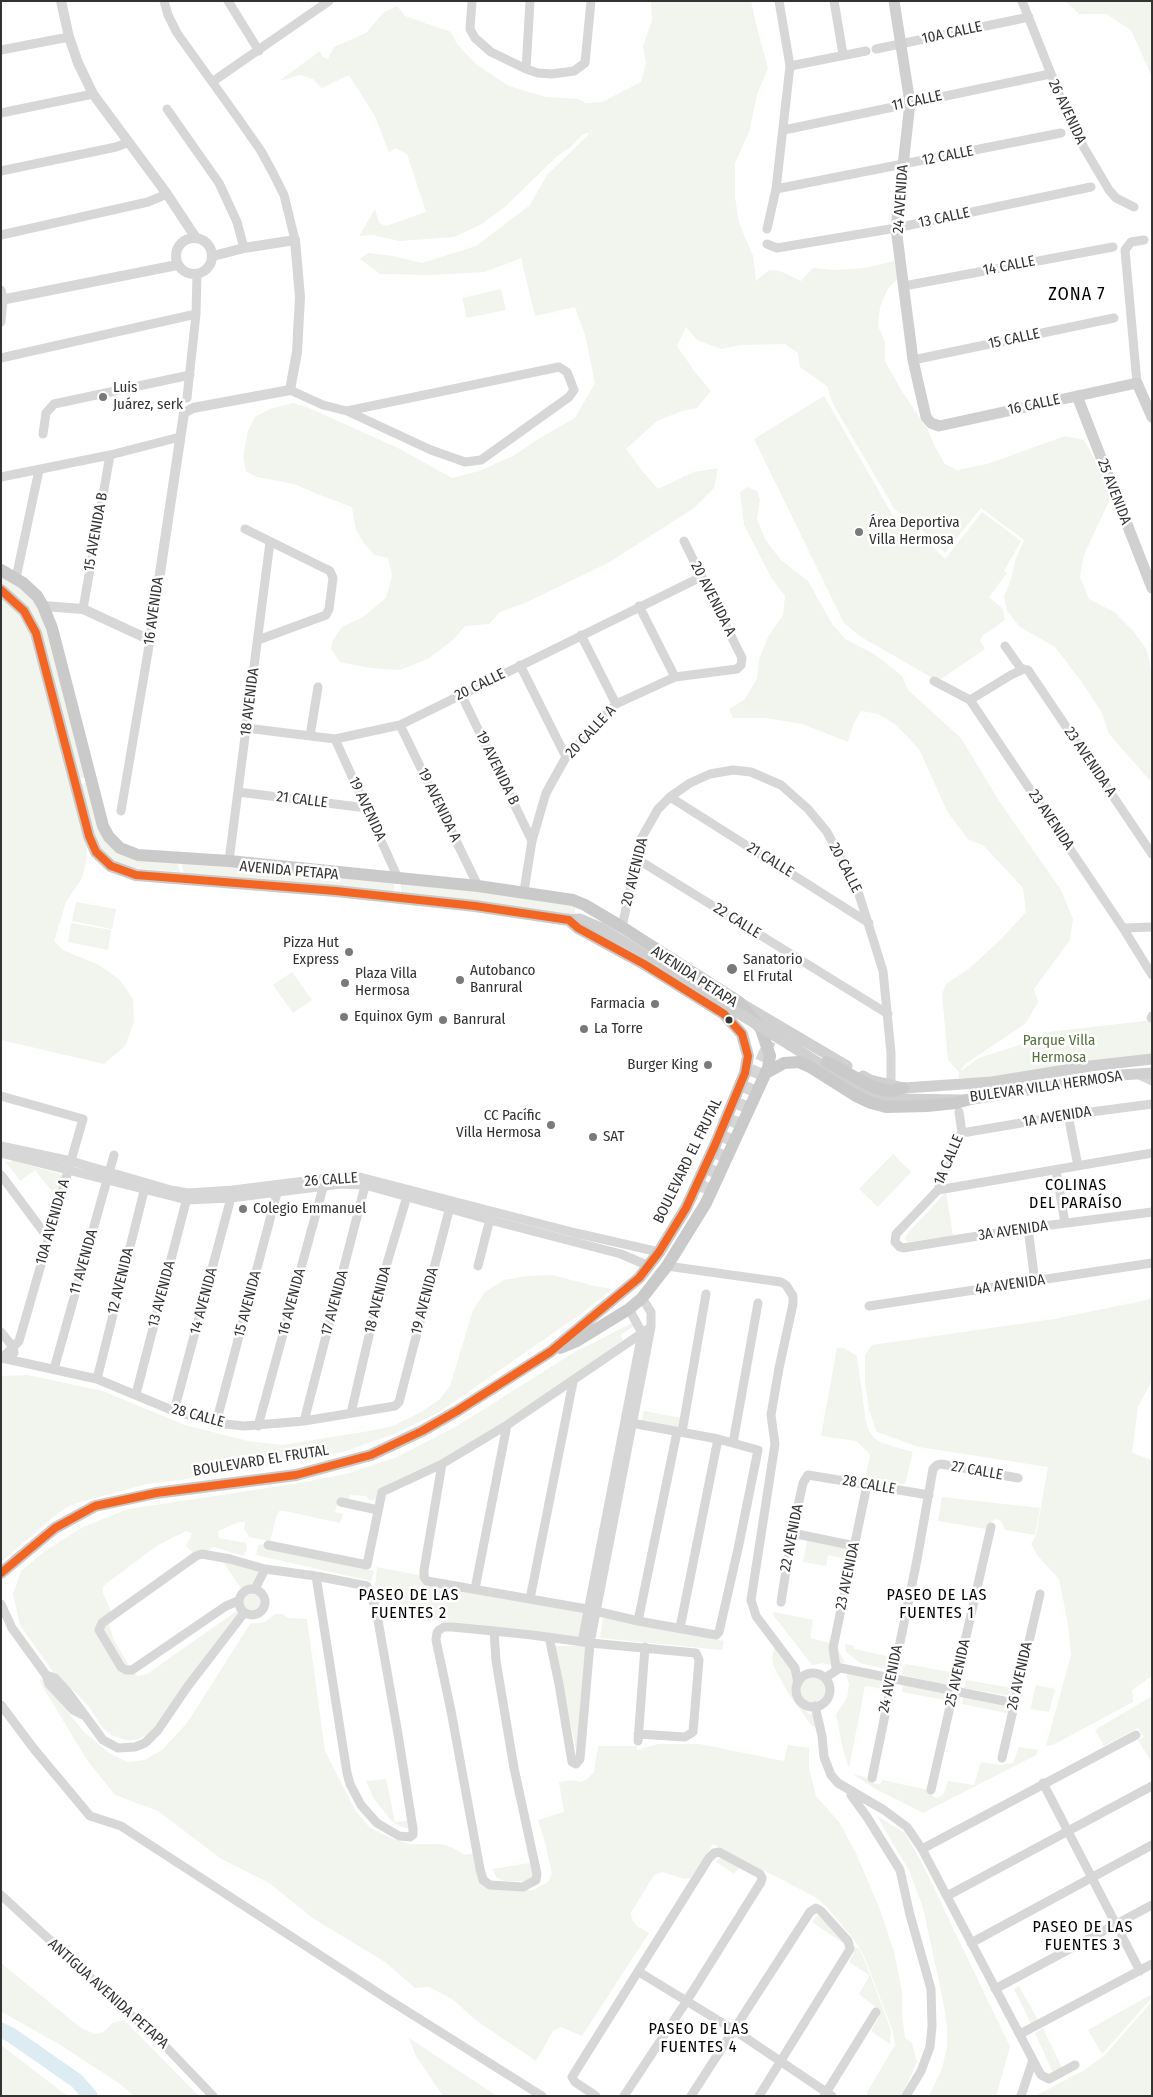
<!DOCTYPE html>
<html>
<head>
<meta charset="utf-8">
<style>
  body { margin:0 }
  #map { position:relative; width:1153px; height:2097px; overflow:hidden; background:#fff; font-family:"Fira Sans Condensed",sans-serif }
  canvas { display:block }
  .frame { position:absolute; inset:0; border:2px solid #333; pointer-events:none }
</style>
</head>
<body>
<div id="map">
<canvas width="1153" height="2097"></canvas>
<div class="frame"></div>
</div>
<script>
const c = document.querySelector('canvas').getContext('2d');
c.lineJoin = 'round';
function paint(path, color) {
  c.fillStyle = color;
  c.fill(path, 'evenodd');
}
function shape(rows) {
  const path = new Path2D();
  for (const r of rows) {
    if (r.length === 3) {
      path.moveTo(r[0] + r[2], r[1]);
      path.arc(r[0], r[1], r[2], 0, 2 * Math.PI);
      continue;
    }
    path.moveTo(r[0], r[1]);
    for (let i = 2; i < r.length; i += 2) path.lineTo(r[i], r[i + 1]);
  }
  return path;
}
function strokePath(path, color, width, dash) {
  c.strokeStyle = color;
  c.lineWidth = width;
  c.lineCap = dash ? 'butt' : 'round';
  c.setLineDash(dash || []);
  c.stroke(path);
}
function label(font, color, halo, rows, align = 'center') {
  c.font = font + ' "Fira Sans Condensed",sans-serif';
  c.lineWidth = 5;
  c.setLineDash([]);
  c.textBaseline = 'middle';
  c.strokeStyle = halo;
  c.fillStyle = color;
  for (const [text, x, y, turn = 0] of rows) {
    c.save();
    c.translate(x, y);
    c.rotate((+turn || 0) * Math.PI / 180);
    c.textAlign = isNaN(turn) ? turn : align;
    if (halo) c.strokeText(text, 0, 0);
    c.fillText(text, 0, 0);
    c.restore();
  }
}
paint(shape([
  [651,1,751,1,758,32,768,68,757,95,749,132,735,163,735,197,739,223,753,256,756,281,769,270,780,271,801,281,813,268,835,270,865,268,894,261,898,279,888,288,880,307,878,326,885,342,885,361,903,393,928,430,935,447,945,464,957,470,987,464,1065,436,1084,440,1099,467,1110,499,1084,555,1080,577,1089,599,1114,612,1134,632,1147,650,1152,674,1152,783,1109,734,1101,711,1081,681,1055,647,1020,627,1007,611,1004,596,1010,582,1016,558,1024,540,981,508,945,553,913,521,895,510,833,404,827,386,800,367,798,353,785,344,741,345,721,349,697,340,686,327,677,346,695,372,711,391,697,408,682,411,657,421,626,449,643,472,658,489,694,472,718,468,714,488,694,508,608,563,525,603,500,612,489,624,465,626,454,639,428,659,400,670,370,668,340,662,331,649,333,640,342,627,363,617,386,598,392,576,388,558,374,555,364,543,356,530,352,507,325,497,294,484,257,477,246,471,243,457,248,431,255,417,270,409,293,403,307,407,400,449,452,478,479,471,513,456,543,436,575,418,595,383,585,335,575,307,535,316,521,258,485,272,432,275,380,274,360,259,368,253,393,256,422,263,476,246,530,205,547,175,589,134,587,133,582,135,572,146,557,156,507,205,482,224,454,237,399,241,373,235,359,236,375,209,379,223,386,226,426,212,407,154,395,148,389,153,375,116,349,75,322,88,313,79,300,75,279,81,320,51,323,57,328,59,334,47,366,33,383,13,397,6,405,16,451,32,457,44,477,65,509,86,546,97,579,99,585,103,602,102,641,82,646,62,643,46,652,20],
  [1065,1,1152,1,1152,77,1131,30,1106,14,1079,14],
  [501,289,506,310,467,318,462,298],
  [824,396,893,516,910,524,945,559,982,512,1021,541,1004,571,1007,573,989,597,1003,609,1005,620,982,636,980,641,985,649,938,681,861,637,844,623,754,439],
  [747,487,757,491,760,500,757,519,766,541,781,560,808,581,832,624,845,639,874,654,902,676,908,690,961,738,999,801,1061,890,1073,919,1070,940,1034,989,1038,1002,1026,1023,964,1065,961,1071,979,1058,1025,1043,1048,1032,1145,1021,1152,1022,1152,1054,989,1079,959,1078,959,1072,948,1060,942,994,946,984,970,968,1002,938,1026,912,1023,888,983,845,969,840,948,813,919,749,895,724,878,714,861,711,854,723,848,742,802,724,766,718,733,718,729,709,744,700,757,679,759,659,768,637,783,615,785,596,771,577,744,525,740,492],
  [1,575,24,589,40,609,87,777,77,779,22,602,1,584],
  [1,598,16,611,29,631,87,847,86,862,82,878,66,902,54,941,63,950,99,965,119,979,133,999,134,1022,125,1046,104,1064,1,1040],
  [89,782,107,840,177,862,180,872,121,867,101,853,78,785],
  [181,861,395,880,394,892,184,873],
  [401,881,576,906,574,916,401,893],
  [76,902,116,909,112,929,72,921],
  [71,923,111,930,108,950,68,942],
  [292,972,312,1000,293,1013,273,985],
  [893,1154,911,1172,878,1207,859,1189],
  [14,1161,64,1175,58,1199,35,1170,20,1181,6,1162],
  [946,1192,953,1236,907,1242,905,1238,908,1233],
  [552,1275,594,1286,612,1289,582,1313,441,1411,394,1434,343,1452,291,1462,213,1473,181,1480,147,1484,80,1502,69,1506,53,1517,1,1562,1,1376,28,1375,103,1391,185,1425,248,1441,282,1445,369,1431,393,1426,421,1412,439,1400,450,1386,473,1310,485,1292,504,1280,526,1276],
  [1152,1297,1152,1380,1138,1407,1132,1453,1152,1460,1152,1676,1132,1690,1133,1702,1053,1745,1046,1746,1071,1655,1068,1624,1059,1579,1037,1555,1031,1544,1036,1535,1048,1467,919,1447,877,1432,869,1410,865,1382,865,1355,872,1345,1054,1319,1147,1300],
  [636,1321,637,1329,633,1327,620,1335,623,1340,558,1387,455,1453,390,1483,375,1500,369,1500,366,1496,350,1495,348,1504,338,1502,335,1512,343,1514,340,1523,284,1511,279,1511,276,1518,270,1541,249,1537,244,1529,245,1522,239,1522,218,1531,219,1538,246,1543,247,1550,243,1556,214,1547,201,1555,193,1553,186,1546,192,1533,186,1531,158,1545,107,1583,103,1587,103,1593,112,1614,109,1625,114,1640,132,1671,138,1676,147,1674,238,1610,240,1616,164,1716,147,1735,137,1740,125,1740,113,1736,103,1728,89,1707,73,1690,58,1679,20,1625,13,1594,21,1571,45,1551,83,1527,128,1509,294,1484,346,1474,397,1457,457,1426,573,1353],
  [837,1348,844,1348,857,1356,866,1422,869,1431,874,1438,882,1443,913,1452,905,1484,865,1479,870,1456,868,1452,856,1441,821,1436],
  [644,1411,687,1419,685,1430,641,1422],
  [942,1497,1040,1508,1035,1535,1005,1530,1001,1521,997,1519,992,1521,986,1529,938,1521],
  [808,1536,856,1544,853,1560,828,1555,826,1566,803,1562],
  [259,1544,374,1571,371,1581,256,1555],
  [221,1559,258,1570,258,1581,244,1591,255,1591,260,1597,261,1605,257,1612,246,1614,240,1609,238,1598,243,1591],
  [377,1567,586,1608,581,1642,445,1626,439,1619,421,1622,419,1610,415,1607,392,1608,380,1597,375,1586],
  [774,1612,813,1620,810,1638,838,1645,839,1652,845,1662,834,1666,823,1663,812,1665,773,1615],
  [275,1614,283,1614,288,1618,307,1619,325,1751,355,1810,370,1828,393,1839,410,1844,440,1844,451,1847,465,1855,475,1853,484,1882,497,1890,533,1890,548,1882,552,1874,546,1846,538,1820,564,1812,559,1782,574,1780,579,1782,586,1780,594,1772,598,1746,637,1746,637,1750,657,1744,699,1744,784,1761,788,1745,809,1748,809,1768,816,1796,839,1822,855,1851,881,1912,894,1952,902,1991,902,2015,905,2038,912,2043,917,2062,902,2096,867,2096,867,2092,895,2045,892,2029,864,1956,855,1941,826,1906,815,1897,713,1844,691,1878,684,1879,663,1872,654,1875,631,1913,632,1920,637,1926,649,1933,582,2036,561,2027,553,2031,536,2061,477,2021,452,1999,429,1987,415,1988,385,1962,314,1919,269,1883,220,1858,158,1811,115,1795,87,1760,41,1684,40,1678,84,1732,109,1753,127,1762,145,1760,163,1749,187,1723,250,1624,265,1622],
  [603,1617,724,1641,722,1650,600,1638],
  [845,1644,854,1646,854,1649,897,1658,894,1671,860,1663,846,1652],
  [555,1646,587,1646,578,1760],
  [775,1647,799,1676,793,1689,796,1700,808,1713,823,1719,824,1730,812,1726,788,1693,773,1665,772,1656],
  [905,1664,956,1673,954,1687,902,1675],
  [851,1673,893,1680,890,1690,865,1686,849,1768,843,1750,836,1714,847,1698,849,1684,846,1675],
  [813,1689,16],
  [966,1680,1018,1689,1016,1697,964,1688],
  [903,1684,952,1694,950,1701,902,1692],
  [1036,1685,1055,1689,1049,1712,1030,1709],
  [964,1696,1014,1705,1011,1714,962,1704],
  [1152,1696,1152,1763,1138,1740,1144,1737,1138,1728,1104,1746,1095,1730],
  [1019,1747,1038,1750,1036,1755,923,1813,872,1787,853,1774,864,1777,876,1784,880,1784,883,1780,928,1790,934,1797,937,1798,943,1795,948,1781,974,1785,981,1762,1001,1765,1013,1763],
  [386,1779,395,1822,416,1820,418,1828,416,1831,399,1826,391,1820,374,1799,366,1781],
  [877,1816,905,1833,923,1865,1010,2047,996,2096,929,2096,942,2069,947,2047,947,2026,943,2000,923,1908,910,1872],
  [721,1857,741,1865,734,1874,716,1862],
  [536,1862,537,1867,530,1881,504,1881,497,1878,492,1869],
  [819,1914,847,1946,812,1922],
  [854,1946,858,1948,862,1954,884,2011,891,2031,890,2044,871,2031,879,2017,878,2009,859,1994,869,1977,869,1975,849,1962,854,1953],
  [1,1963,81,2028,95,2034,104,2032,112,2023,124,2020,199,2096,134,2096,120,2084,62,2046,2,2012],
  [1019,1986,1038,2020,1031,2024,1014,1989],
  [1152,1994,1152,1998,1102,2054,1088,2030],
  [1152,2001,1152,2096,1035,2096,1086,2069,1106,2054],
  [1043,2028,1063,2070,1054,2075,1035,2033],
  [409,2038,497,2096,443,2096,416,2056],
  [1,2045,61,2091,68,2096,1,2096]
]), '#f1f5ed');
strokePath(shape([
  [1,2030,11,2035,77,2081,90,2096]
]), '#ddebf3', 15);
strokePath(shape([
  [703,1193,770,1041]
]), '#d6d6d6', 12, [12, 6]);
strokePath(shape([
  [164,1,168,15,177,33,238,118,261,151,273,173,284,195,295,240],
  [228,1,259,51],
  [472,1,470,29,475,38,491,52,526,69,538,73,552,74,574,71,585,63,591,1],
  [834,1,843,54],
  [1022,1,1073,129,1109,190,1116,198,1134,207],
  [876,49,1029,17],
  [1,50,69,37],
  [790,66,866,51],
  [526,69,530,1],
  [212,82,329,1],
  [167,109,219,183,237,222,244,248],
  [1,113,93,94],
  [784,130,1050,74],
  [1,171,116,147,129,142],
  [776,189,1061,133],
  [767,229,776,189,790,66,779,1],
  [1,235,148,202,167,194],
  [767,244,777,248,896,228,1091,187],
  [904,286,1113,247],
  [1,290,3,299,1,322],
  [1,358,196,314],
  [913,360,1114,318],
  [1137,383,1125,250,1131,242,1144,240],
  [290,390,323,405,347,411,431,450,465,462,481,460,569,397,574,390,567,372,559,367,347,411],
  [187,398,196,314,197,275],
  [43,434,46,413,54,404,190,375],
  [1,477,110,455,180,437],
  [245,529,330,571,333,578,329,609,326,615,258,640],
  [16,578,39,470],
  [639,606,675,677],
  [83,609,110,455],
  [581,635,616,704],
  [1005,646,1022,670],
  [520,665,566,757],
  [934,681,970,700,1123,928,1152,975],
  [461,694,532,841],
  [970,700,1011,675,1024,669,1028,670,1152,854],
  [400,725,478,886],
  [246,728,335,739,400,725,701,577],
  [310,736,318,687],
  [335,739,398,878],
  [238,792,367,808],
  [670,797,869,923],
  [121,811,150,640],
  [637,859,888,1014],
  [229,861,270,542],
  [524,891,532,841,546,793,566,757,616,704,675,677,737,669,741,665,742,658,684,541],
  [622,927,641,839,658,809,670,797,690,783,710,774,733,770,751,772,781,785,808,809,827,832,857,888,883,971,891,1053,891,1086],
  [1123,928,1152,927],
  [1151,1018,1152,1016],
  [1137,1074,1152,1081],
  [1,1096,83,1119,19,1341,1,1359],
  [959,1112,962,1133,955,1142,938,1190,896,1234,895,1242,900,1247,903,1248,1028,1228,1152,1212],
  [1068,1115,1078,1166],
  [962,1133,1068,1115,1152,1104],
  [1,1146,71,1161,171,1190,188,1193,233,1190,337,1177,356,1176,576,1233,659,1252],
  [1,1153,187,1200,231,1198,341,1184,365,1185,490,1220,621,1254,649,1266],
  [1056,1170,1065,1223],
  [1,1175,48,1238],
  [938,1190,1152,1153],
  [1028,1228,1035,1282],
  [478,1266,491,1215],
  [667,1266,781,1282,786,1285,793,1296,793,1304,779,1368,771,1415,775,1444,751,1600,756,1616,795,1668,798,1683],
  [869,1306,1152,1263],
  [1,1332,13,1347,14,1353],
  [2,1358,97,1379,174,1411,216,1423,244,1426,304,1421,395,1406,399,1402,451,1203],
  [54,1369,114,1155],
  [97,1379,146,1183],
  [136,1394,188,1194],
  [174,1411,232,1194],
  [351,1413,382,1280,408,1193],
  [304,1421,366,1182],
  [216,1423,278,1189],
  [258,1426,324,1184],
  [682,1432,706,1294],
  [733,1443,758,1303],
  [442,1464,424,1570,424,1577,427,1581,587,1609,638,1621,716,1635,719,1632,738,1549,758,1450,718,1439,626,1422],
  [341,1502,378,1510],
  [792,1533,855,1546],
  [268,1545,367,1565,382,1492,442,1464,507,1425,651,1327],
  [252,1602,13],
  [255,1589,265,1569],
  [475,1589,507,1425],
  [530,1599,573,1382],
  [238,1601,226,1606,132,1670,126,1670,121,1667,99,1630,102,1623,196,1556,202,1554,230,1559,265,1569,316,1576,367,1586,376,1609,398,1734,413,1829,413,1835,410,1837,399,1836,377,1823,361,1805,350,1784,347,1773,316,1576],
  [781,1602,792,1533,803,1483,808,1475,929,1495],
  [1,1604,12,1628,46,1675,49,1684,73,1710,83,1715],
  [638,1621,677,1432],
  [680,1628,718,1439],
  [494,1631,496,1661,514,1768,537,1874,536,1880,523,1887,490,1885,483,1880,480,1869,451,1711,436,1640,437,1633,439,1630,444,1627,452,1627,494,1631,532,1635,590,1643,696,1653,699,1660,693,1732,685,1737,638,1734],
  [549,1637,559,1684,572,1762,576,1764,580,1759,590,1643,651,1327,651,1312,642,1298],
  [582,1642,642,1333,629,1309],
  [836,1667,833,1648,867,1485],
  [813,1690,17],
  [46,1675,55,1678,67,1691,103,1740,118,1748,135,1747,145,1743,158,1730,188,1686,244,1613],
  [825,1678,837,1670,836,1667,1014,1703],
  [1,1705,34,1749,90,1816,121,1826,386,1998,542,2096],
  [815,1706,822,1736,824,1757,831,1775,838,1783,884,1810,907,1827,922,1849,1041,2075,1049,2079,1075,2065],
  [638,1741,645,1647],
  [1002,1758,1040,1594],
  [872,1778,917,1560,933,1469,937,1465,941,1464,1018,1478],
  [1043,1783,1140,1971],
  [931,1790,991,1527],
  [851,1795,867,1817,900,1870,910,1915,931,1989,932,2026,930,2047,921,2071,906,2096],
  [922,1849,1136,1735],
  [1,1895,168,2049,213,2096],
  [947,1896,1152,1786],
  [971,1943,1152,1845],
  [639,1972,734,2030,832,2096],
  [995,1989,1152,1905],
  [1020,2034,1152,1964],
  [596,2096,575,2082,572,2077,709,1858,714,1853,719,1852,760,1874,762,1878,761,1882,686,2002,624,2096],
  [691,2096,810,1912,816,1908,821,1911,848,1941,850,1949,759,2096],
  [824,2096,876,2012],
  [1021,2096,1033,2060]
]), '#d7d7d7', 9);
strokePath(shape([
  [61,1,69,37,78,63,93,94,167,194,196,238],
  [194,256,18],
  [1,300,177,265],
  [43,606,83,609,150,640,184,413,193,408,290,390,297,352,300,297,295,240,244,248,213,256]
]), '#d7d7d7', 10);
strokePath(shape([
  [894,1,910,103,896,228,913,360,926,417,931,423,939,426,1137,383,1152,417],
  [1077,396,1152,588],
  [569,920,580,919,601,928],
  [742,1004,847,1066],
  [790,1045,861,1090,875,1096,893,1099,967,1100,1120,1075,1152,1073],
  [863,1076,870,1080,904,1088,992,1082,1090,1066,1152,1059]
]), '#d0d0d0', 11);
strokePath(shape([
  [1,570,23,583,37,596,43,606,52,628,103,826,109,837,120,848,138,855,229,861,478,886,573,900,585,905,622,927,739,1002,761,1029,770,1056,768,1068,706,1203,667,1266,642,1298,629,1309,577,1341,560,1348],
  [1,590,24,611,36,633,89,836,96,852,111,866,136,875,336,891,475,906,569,920,578,928,644,964,724,1014,742,1034,748,1056,745,1073,715,1145,686,1208,659,1252,639,1278,550,1352,457,1411,422,1431,371,1455,296,1475,156,1493,95,1506,55,1528,1,1573],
  [827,1062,875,1088,892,1091,903,1088],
  [766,1073,784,1063,799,1062,810,1067,856,1096,871,1103,886,1107,927,1106,956,1103,967,1100]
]), '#cacaca', 12);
strokePath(shape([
  [601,928,790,1045]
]), '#d0d0d0', 11);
strokePath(shape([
  [1,590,24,611,36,633,89,836,96,852,111,866,136,875,336,891,475,906,569,920,578,928,644,964,724,1014,742,1034,748,1056,745,1073,715,1145,686,1208,659,1252,639,1278,550,1352,457,1411,422,1431,371,1455,296,1475,156,1493,95,1506,55,1528,1,1573]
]), '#f26522', 8);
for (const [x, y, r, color] of [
  [103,397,5,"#7a7a7a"],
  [859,532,5,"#7a7a7a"],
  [349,952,5,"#7a7a7a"],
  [732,969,6,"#7a7a7a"],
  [460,980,5,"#7a7a7a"],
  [345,983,5,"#7a7a7a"],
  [655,1004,5,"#7a7a7a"],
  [344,1017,5,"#7a7a7a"],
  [443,1020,5,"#7a7a7a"],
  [729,1020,4.5,"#333"],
  [584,1029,5,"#7a7a7a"],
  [708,1065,5,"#7a7a7a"],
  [551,1125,5,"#7a7a7a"],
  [593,1137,5,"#7a7a7a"],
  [243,1209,5,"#7a7a7a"]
]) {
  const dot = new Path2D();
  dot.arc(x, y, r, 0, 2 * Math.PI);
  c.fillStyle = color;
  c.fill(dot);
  strokePath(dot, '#fff', 2);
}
label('15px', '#333', '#fff', [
  ["10A CALLE",952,33,-12],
  ["11 CALLE",917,101,-12],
  ["26 AVENIDA",1067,112,65],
  ["12 CALLE",948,156,-11],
  ["24 AVENIDA",901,199,-86],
  ["13 CALLE",944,218,-12],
  ["14 CALLE",1009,266,-11],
  ["15 CALLE",1014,339,-12],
  ["16 CALLE",1034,405,-12],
  ["25 AVENIDA",1114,492,69],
  ["15 AVENIDA B",96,532,-80],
  ["20 AVENIDA A",713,599,63],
  ["16 AVENIDA",154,611,-82],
  ["20 CALLE",480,685,-26],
  ["18 AVENIDA",250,702,-83],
  ["20 CALLE A",591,732,-47],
  ["23 AVENIDA A",1090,762,56],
  ["19 AVENIDA B",497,768,64],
  ["21 CALLE",302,800,7],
  ["19 AVENIDA A",439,805,64],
  ["19 AVENIDA",367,809,65],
  ["23 AVENIDA",1051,820,56],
  ["21 CALLE",770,860,32],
  ["20 CALLE",845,868,63],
  ["AVENIDA PETAPA",289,871,5],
  ["20 AVENIDA",635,872,-76],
  ["22 CALLE",737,921,32],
  ["AVENIDA PETAPA",694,977,33],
  ["BULEVAR VILLA HERMOSA",1046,1087,-8],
  ["1A AVENIDA",1057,1117,-9],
  ["1A CALLE",949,1160,-67],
  ["BOULEVARD EL FRUTAL",688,1161,-64],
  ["26 CALLE",331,1180,-4],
  ["10A AVENIDA A",53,1222,-74],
  ["3A AVENIDA",1013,1231,-8],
  ["11 AVENIDA",84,1262,-74],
  ["12 AVENIDA",121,1281,-76],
  ["4A AVENIDA",1010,1285,-8],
  ["13 AVENIDA",162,1294,-75],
  ["18 AVENIDA",378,1300,-76],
  ["14 AVENIDA",204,1301,-75],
  ["19 AVENIDA",425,1301,-75],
  ["16 AVENIDA",292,1302,-75],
  ["17 AVENIDA",335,1303,-75],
  ["15 AVENIDA",248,1304,-75],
  ["28 CALLE",198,1416,15],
  ["BOULEVARD EL FRUTAL",261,1461,-9],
  ["27 CALLE",977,1471,10],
  ["28 CALLE",869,1485,10],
  ["22 AVENIDA",792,1538,-79],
  ["23 AVENIDA",848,1576,-78],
  ["25 AVENIDA",958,1673,-77],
  ["26 AVENIDA",1020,1676,-77],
  ["24 AVENIDA",891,1679,-78],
  ["ANTIGUA AVENIDA PETAPA",108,1994,42]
]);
label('15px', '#333', '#fff', [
  ["Luis",113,388],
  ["Juárez, serk",113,405],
  ["Área Deportiva",869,523],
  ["Villa Hermosa",869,540],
  ["Pizza Hut",339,943,"right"],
  ["Express",339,960,"right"],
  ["Sanatorio",743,960],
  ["El Frutal",743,977],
  ["Autobanco",470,971],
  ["Banrural",470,988],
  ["Plaza Villa",355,974],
  ["Hermosa",355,991],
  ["Farmacia",645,1004,"right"],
  ["Equinox Gym",354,1017],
  ["Banrural",453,1020],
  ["La Torre",594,1029],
  ["Burger King",698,1065,"right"],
  ["CC Pacífic",541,1116,"right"],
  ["Villa Hermosa",541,1133,"right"],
  ["SAT",603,1137],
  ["Colegio Emmanuel",253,1209]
], 'left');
label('15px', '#56703f', '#fff', [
  ["Parque Villa",1059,1041],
  ["Hermosa",1059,1058]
]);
c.letterSpacing = '1px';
label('16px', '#000', '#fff', [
  ["COLINAS",1076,1186],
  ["DEL PARAÍSO",1076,1204],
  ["PASEO DE LAS",409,1596],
  ["FUENTES 2",409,1614],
  ["PASEO DE LAS",937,1596],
  ["FUENTES 1",937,1614],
  ["PASEO DE LAS",1083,1928],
  ["FUENTES 3",1083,1946],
  ["PASEO DE LAS",699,2030],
  ["FUENTES 4",699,2048]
]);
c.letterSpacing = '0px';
c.letterSpacing = '1px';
label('18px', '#000', '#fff', [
  ["ZONA 7",1077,295]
]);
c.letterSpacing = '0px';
</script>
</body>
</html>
